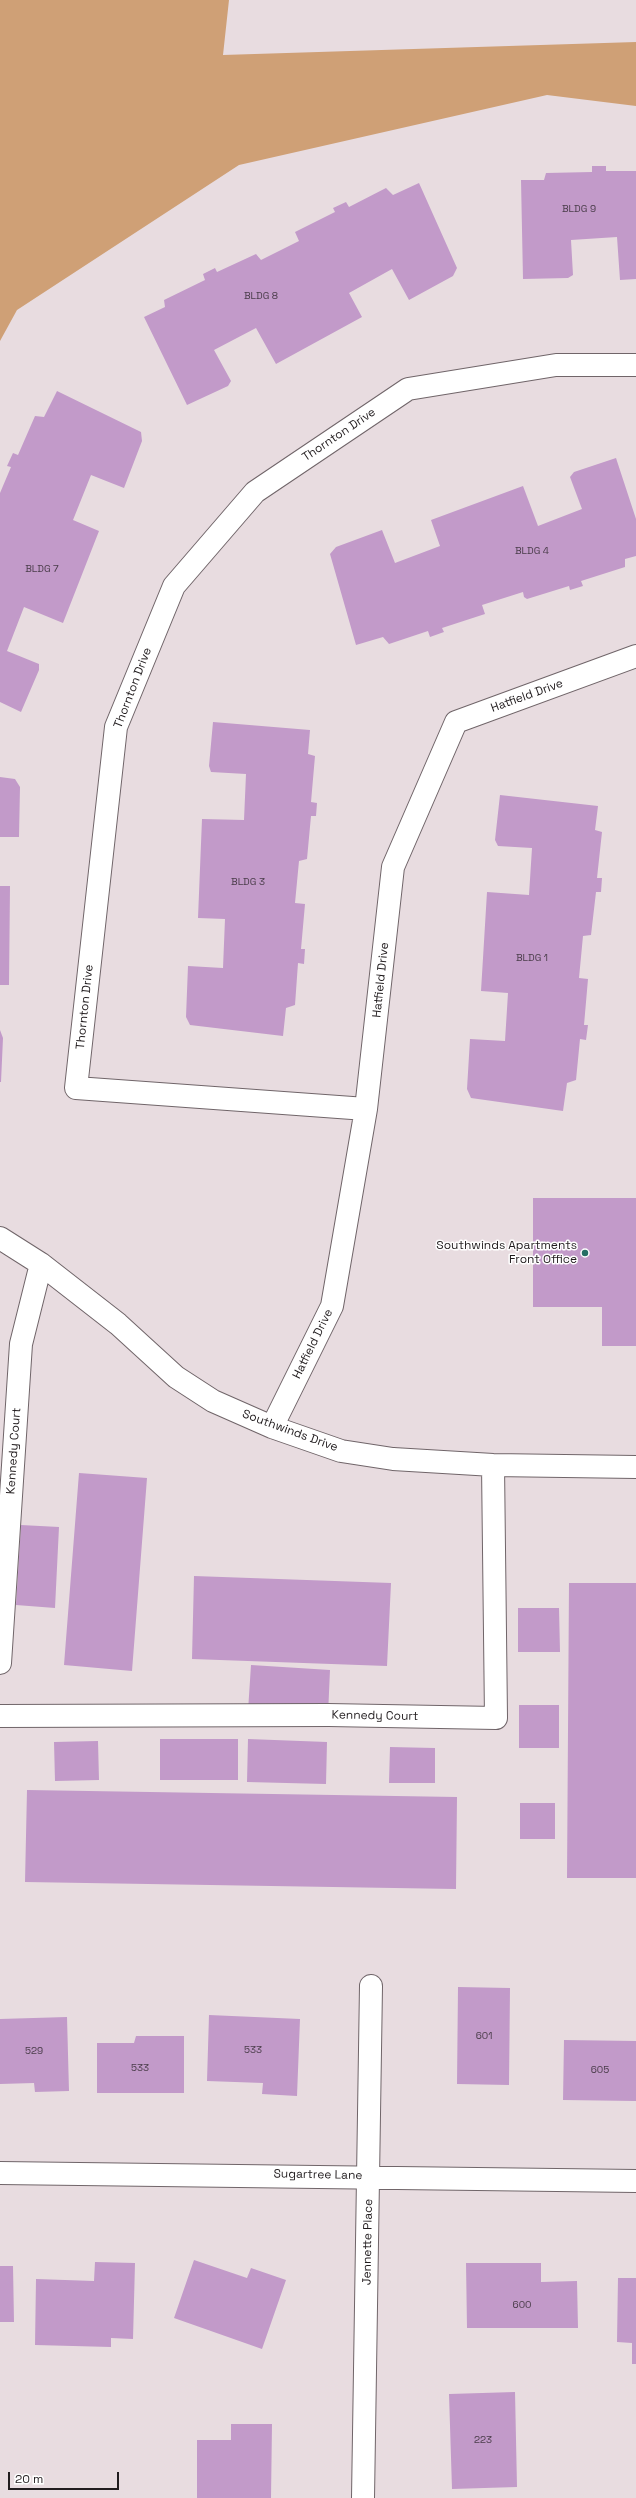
<!DOCTYPE html>
<html>
<head>
<meta charset="utf-8">
<style>
  body { margin:0 }
  #map { position:relative; width:636px; height:2498px; overflow:hidden; background:#e8dce0; font-family:"Space Grotesk",sans-serif }
  canvas { display:block }
  .scale { position:absolute; left:8px; top:2472px; width:111px; height:18px; box-sizing:border-box; border:2px solid #211c1e; border-top:0; padding-left:5px; font-size:12px; line-height:14px; white-space:nowrap; color:#211c1e; -webkit-text-stroke:3px #fff; paint-order:stroke }
</style>
</head>
<body>
<div id="map">
<canvas width="636" height="2498"></canvas>
<div class="scale">20 m</div>
</div>
<script>
const c = document.querySelector('canvas').getContext('2d');
c.lineJoin = 'round';
function paint(path, color) {
  c.fillStyle = color;
  c.fill(path, 'evenodd');
}
function shape(rows) {
  const path = new Path2D();
  for (const r of rows) {
    path.moveTo(r[0], r[1]);
    for (let i = 2; i < r.length; i += 2) path.lineTo(r[i], r[i + 1]);
  }
  return path;
}
function strokePath(path, color, width, dash) {
  c.strokeStyle = color;
  c.lineWidth = width;
  c.lineCap = dash ? 'butt' : 'round';
  c.setLineDash(dash || []);
  c.stroke(path);
}
function label(font, color, halo, rows, align = 'center') {
  c.font = font + ' "Space Grotesk",sans-serif';
  c.lineWidth = 3;
  c.setLineDash([]);
  c.textBaseline = 'middle';
  c.strokeStyle = halo;
  c.fillStyle = color;
  for (const [text, x, y, turn = 0] of rows) {
    c.save();
    c.translate(x, y);
    c.rotate((+turn || 0) * Math.PI / 180);
    c.textAlign = isNaN(turn) ? turn : align;
    if (halo) c.strokeText(text, 0, 0);
    c.fillText(text, 0, 0);
    c.restore();
  }
}
paint(shape([
  [0,0,229,0,223,55,636,42,636,106,547,95,239,165,17,310,0,341]
]), '#cfa076');
paint(shape([
  [592,166,606,166,606,171,636,171,636,279,620,280,617,237,571,240,573,275,568,278,523,279,521,180,544,180,546,173,592,172],
  [419,183,457,268,453,276,409,300,392,269,349,293,362,317,276,364,256,328,214,350,231,381,228,386,187,405,144,317,165,307,164,300,205,280,203,274,215,268,217,272,256,254,261,260,299,241,295,232,335,212,333,208,346,202,349,207,386,188,393,195],
  [57,391,141,432,142,441,124,488,91,475,73,520,99,531,63,623,24,607,7,651,39,664,39,670,21,712,0,702,0,493,11,467,7,466,13,453,18,455,35,416,44,417],
  [616,458,636,519,636,556,625,559,625,567,581,581,583,586,570,590,569,586,527,599,524,597,523,592,482,605,485,614,442,628,444,632,430,637,428,631,389,644,383,637,356,645,330,554,336,547,382,530,395,563,440,546,431,520,523,486,538,526,582,509,570,477,574,472],
  [213,722,310,730,308,754,315,756,311,802,317,803,316,816,311,816,307,859,299,861,295,903,305,904,301,949,305,949,304,964,298,963,295,1005,286,1008,283,1036,190,1025,186,1017,188,966,223,968,225,919,198,918,202,819,244,820,246,774,211,772,209,766],
  [0,777,15,779,20,787,19,837,0,837],
  [500,795,598,806,595,830,602,832,597,878,602,878,601,892,596,892,591,935,583,936,579,978,588,979,584,1025,588,1025,586,1040,580,1039,576,1080,567,1083,563,1111,471,1098,467,1089,470,1039,505,1041,508,993,481,991,487,892,529,895,532,848,498,846,495,840],
  [0,886,10,886,9,985,0,985],
  [0,1030,3,1038,1,1082,0,1082],
  [533,1198,636,1198,636,1346,602,1346,602,1307,533,1307],
  [79,1473,147,1478,132,1671,64,1665],
  [21,1525,59,1527,55,1608,16,1605],
  [194,1576,391,1583,387,1666,192,1659],
  [569,1583,636,1583,636,1878,567,1878],
  [518,1608,559,1608,560,1652,518,1652],
  [251,1665,330,1670,328,1715,248,1711],
  [519,1705,559,1705,559,1748,519,1748],
  [160,1739,238,1739,238,1780,160,1780],
  [248,1739,327,1742,326,1784,247,1782],
  [98,1741,99,1780,55,1781,54,1742],
  [390,1747,435,1748,435,1783,389,1783],
  [27,1790,457,1797,456,1889,25,1882],
  [520,1803,555,1803,555,1839,520,1839],
  [458,1987,510,1988,509,2085,457,2084],
  [209,2015,300,2019,297,2096,262,2094,263,2083,207,2081],
  [67,2017,69,2091,35,2092,34,2083,0,2084,0,2019],
  [136,2036,184,2036,184,2093,97,2093,97,2043,134,2043],
  [564,2040,636,2041,636,2101,563,2100],
  [194,2260,247,2278,251,2268,286,2280,262,2349,174,2318],
  [95,2262,135,2263,133,2339,111,2338,111,2347,35,2345,36,2279,94,2281],
  [466,2263,541,2263,541,2282,577,2281,578,2328,467,2328],
  [0,2266,13,2266,14,2322,0,2322],
  [618,2278,636,2278,636,2364,632,2364,632,2343,617,2342],
  [515,2392,517,2487,452,2489,449,2394],
  [231,2424,272,2424,271,2498,197,2498,197,2440,231,2440]
]), '#c29ac9');
const minor = shape([
  [366,1109,76,1088,116,727,174,586,255,492,408,389,556,365,636,365],
  [0,1238,41,1264,118,1324,176,1377,213,1401,272,1427,341,1451,393,1459,493,1465,636,1467],
  [272,1427,332,1306,366,1109,393,867,456,722,636,656],
  [0,1663,21,1344,41,1264],
  [0,1716,328,1715,496,1718,493,1465],
  [0,2173,636,2181],
  [363,2498,371,1986]
]);
strokePath(minor, '#706569', 24);
strokePath(minor, '#fff', 22);
for (const [x, y, r, color] of [
  [585,1253,4,"#266e65"]
]) {
  const dot = new Path2D();
  dot.arc(x, y, r, 0, 2 * Math.PI);
  c.fillStyle = color;
  c.fill(dot);
  strokePath(dot, '#fff', 1.5);
}
label('10px', '#493c49', null, [
  ["BLDG 9",579,209],
  ["BLDG 8",261,296],
  ["BLDG 4",532,551],
  ["BLDG 7",42,569],
  ["BLDG 3",248,882],
  ["BLDG 1",532,958],
  ["601",484,2036],
  ["533",253,2050],
  ["529",34,2051],
  ["533",140,2068],
  ["605",600,2070],
  ["600",522,2305],
  ["223",483,2440]
]);
label('12px', '#211c1e', '#fff', [
  ["Thornton Drive",339,435,-34],
  ["Thornton Drive",133,688,-69],
  ["Hatfield Drive",527,696,-20],
  ["Hatfield Drive",381,980,-84],
  ["Thornton Drive",85,1007,-84],
  ["Hatfield Drive",313,1344,-64],
  ["Southwinds Drive",290,1431,20],
  ["Kennedy Court",14,1451,-86],
  ["Kennedy Court",375,1716,1],
  ["Sugartree Lane",318,2175,1],
  ["Jennette Place",368,2242,-89]
]);
label('12px', '#211c1e', '#fff', [
  ["Southwinds Apartments",577,1246],
  ["Front Office",577,1260]
], 'right');
</script>
</body>
</html>
